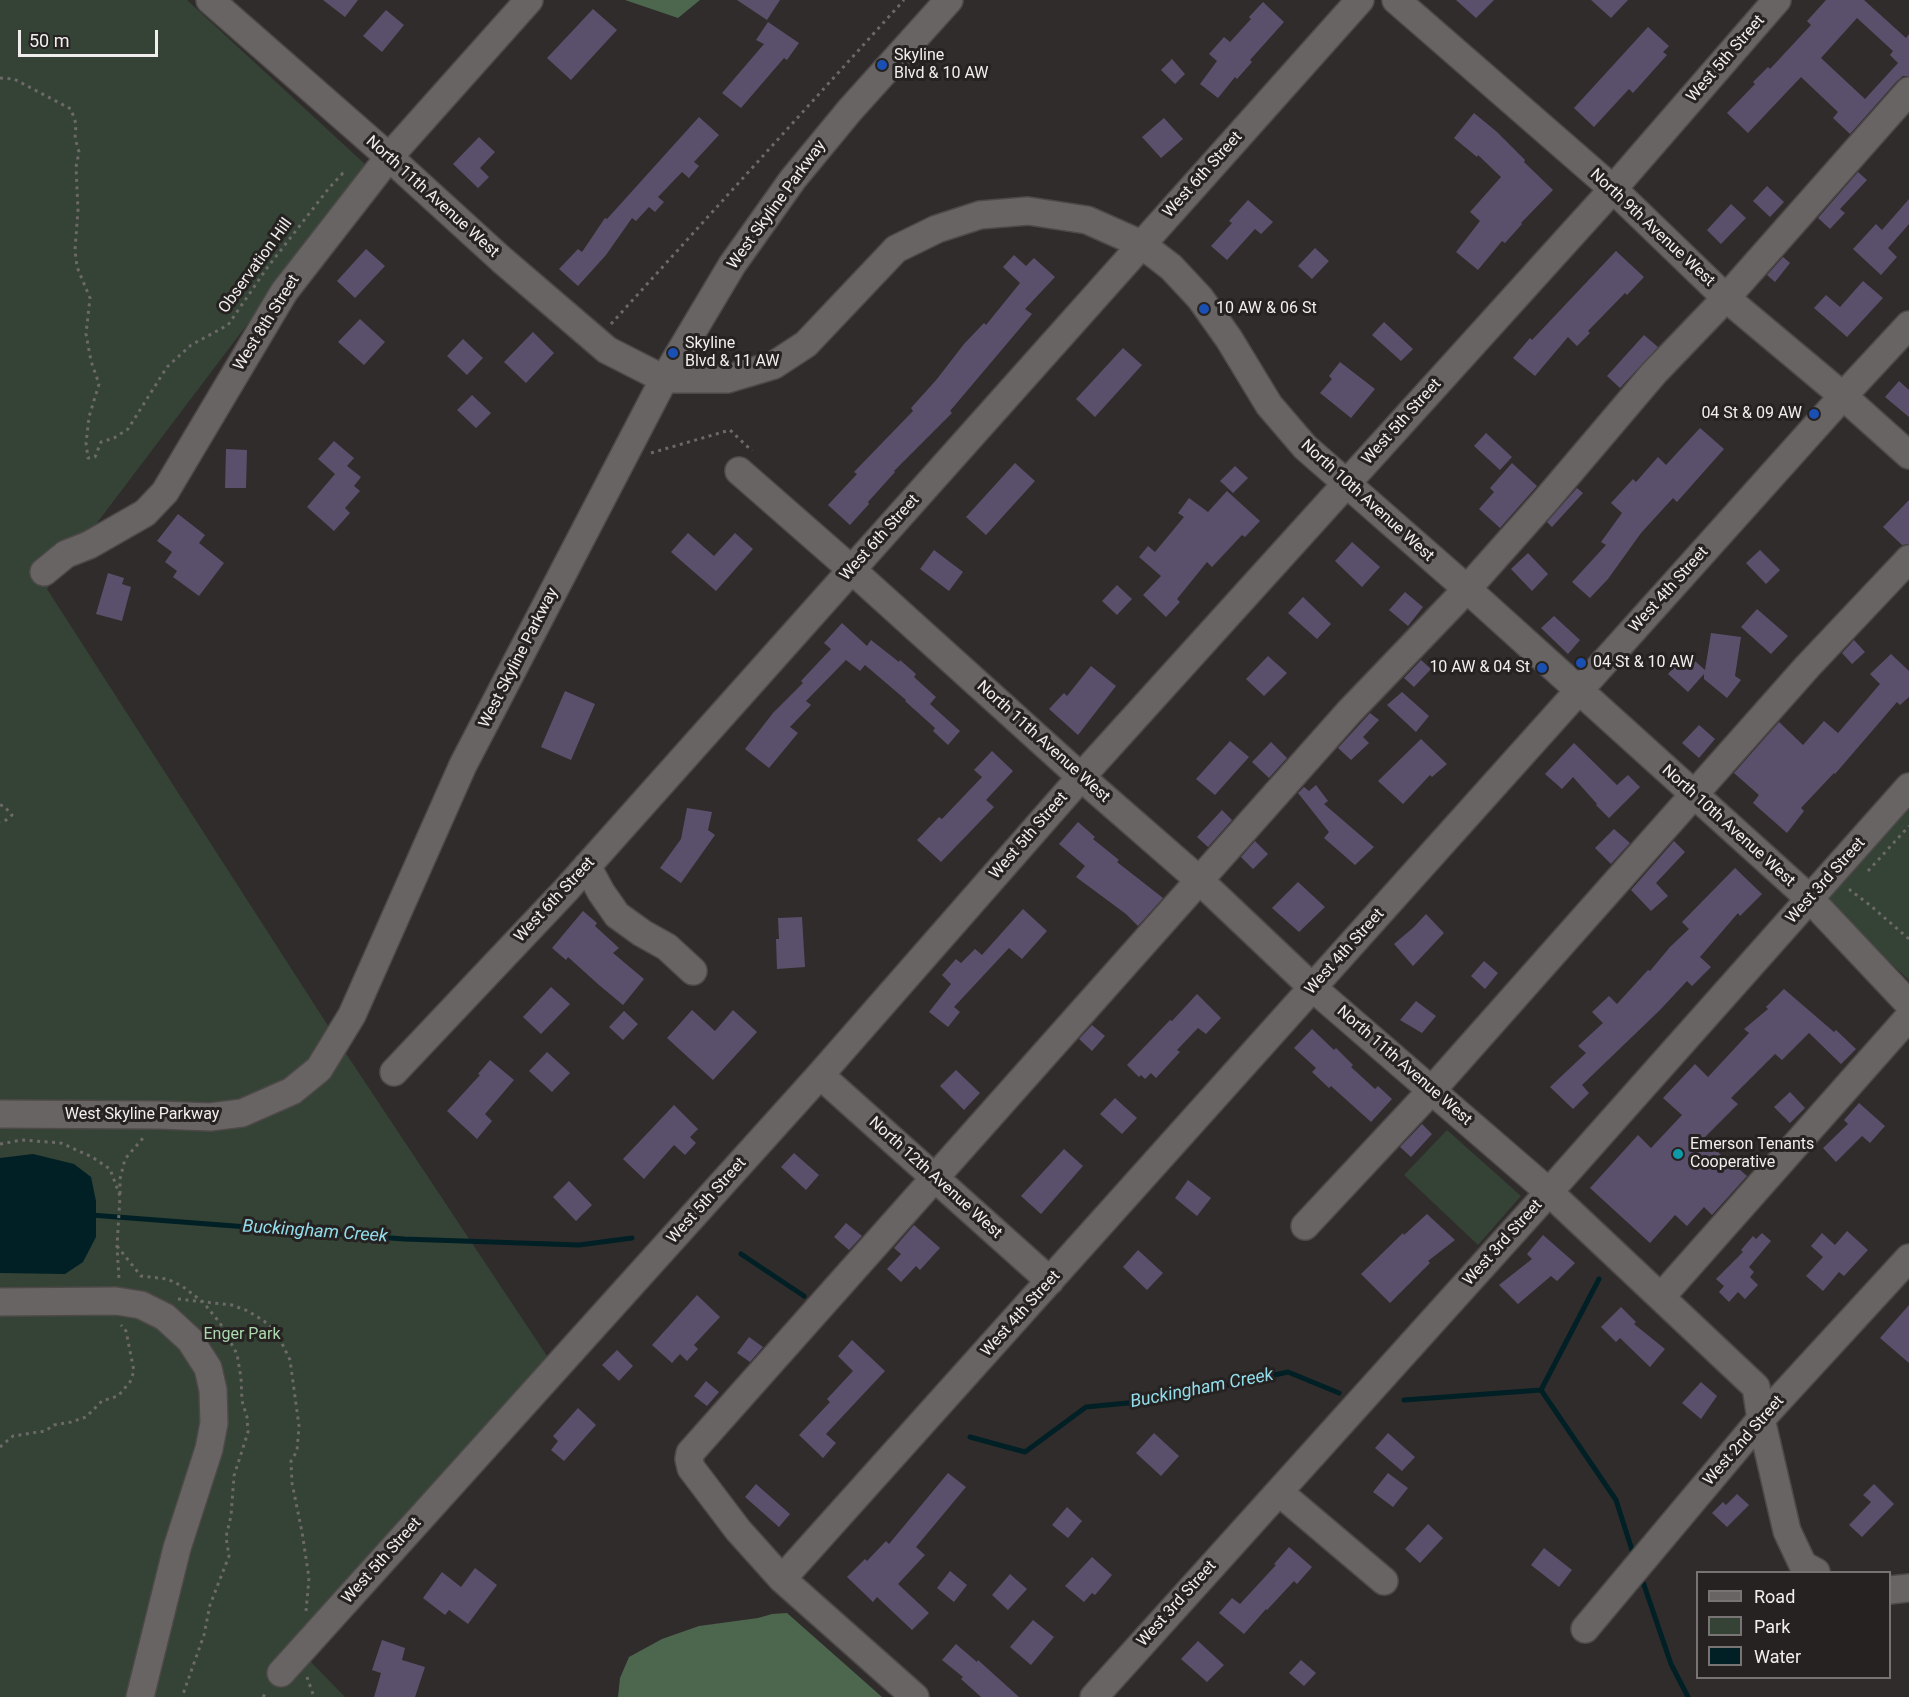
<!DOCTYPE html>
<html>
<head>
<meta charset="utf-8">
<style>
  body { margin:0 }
  #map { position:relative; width:1909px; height:1697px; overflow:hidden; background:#302c2b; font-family:Roboto,sans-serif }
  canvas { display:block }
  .legend { position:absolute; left:1696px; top:1571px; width:195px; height:108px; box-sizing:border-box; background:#262221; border:2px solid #777473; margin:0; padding:8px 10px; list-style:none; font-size:18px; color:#f1efee }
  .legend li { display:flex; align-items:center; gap:12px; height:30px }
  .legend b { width:30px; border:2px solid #777473 }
  .scale { position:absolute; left:18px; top:30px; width:140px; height:27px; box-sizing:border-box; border:3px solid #f1efee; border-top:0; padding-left:8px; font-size:18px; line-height:21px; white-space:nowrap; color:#f1efee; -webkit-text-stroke:4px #262221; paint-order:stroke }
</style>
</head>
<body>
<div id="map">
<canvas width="1909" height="1697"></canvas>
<ul class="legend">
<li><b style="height:8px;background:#686463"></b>Road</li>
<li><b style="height:16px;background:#344335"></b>Park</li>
<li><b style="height:16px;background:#012025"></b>Water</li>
</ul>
<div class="scale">50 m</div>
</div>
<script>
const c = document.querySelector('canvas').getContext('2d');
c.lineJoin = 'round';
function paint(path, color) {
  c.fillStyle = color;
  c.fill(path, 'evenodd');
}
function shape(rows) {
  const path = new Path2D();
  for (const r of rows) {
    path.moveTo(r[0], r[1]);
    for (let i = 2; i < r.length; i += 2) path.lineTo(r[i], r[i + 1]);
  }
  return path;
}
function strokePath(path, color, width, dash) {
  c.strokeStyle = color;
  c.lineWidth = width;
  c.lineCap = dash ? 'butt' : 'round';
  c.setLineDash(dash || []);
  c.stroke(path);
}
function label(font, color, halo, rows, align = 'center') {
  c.font = font + ' Roboto,sans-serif';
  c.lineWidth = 6;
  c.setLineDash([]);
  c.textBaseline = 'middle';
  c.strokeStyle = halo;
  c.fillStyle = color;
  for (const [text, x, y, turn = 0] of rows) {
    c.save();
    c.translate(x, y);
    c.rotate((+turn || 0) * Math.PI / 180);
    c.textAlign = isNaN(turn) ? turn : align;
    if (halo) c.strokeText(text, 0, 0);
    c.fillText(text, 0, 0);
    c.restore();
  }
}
paint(shape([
  [0,0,187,0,367,166,47,589,343,1049,549,1359,288,1645,310,1661,345,1697,0,1697],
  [1909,802,1909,980,1821,899],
  [1447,1130,1521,1196,1478,1245,1404,1175]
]), '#344335');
paint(shape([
  [625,0,700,0,678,18],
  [787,1613,882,1697,618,1697,620,1678,629,1657,662,1639,699,1626,758,1618,772,1614]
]), '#4d664e');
paint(shape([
  [33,1154,74,1164,91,1177,96,1201,96,1237,83,1262,65,1274,0,1273,0,1158]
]), '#012025');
strokePath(shape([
  [91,1215,404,1239,579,1245,632,1238],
  [741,1254,804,1296],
  [1541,1390,1599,1279],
  [1404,1400,1541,1390,1616,1500,1632,1550],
  [970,1437,1025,1452,1086,1407,1159,1400,1288,1372,1339,1393],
  [1643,1582,1671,1664,1688,1697]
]), '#012025', 5);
paint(shape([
  [323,0,358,0,345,17],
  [737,0,780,0,767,20],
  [1456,0,1494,0,1476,18],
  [1591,0,1628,0,1611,18],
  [1826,0,1864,0,1906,38,1909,34,1909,76,1903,76,1897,81,1850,134,1833,118,1838,112,1801,77,1748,133,1727,113,1755,84,1753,82,1768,67,1770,69,1811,25,1807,21],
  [1857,18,1893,51,1890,55,1898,63,1865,99,1821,58],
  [1263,2,1284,22,1250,60,1252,62,1237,79,1235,77,1218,98,1200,84,1217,61,1209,54,1224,37,1230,42,1251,19,1249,17],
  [593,9,617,30,571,80,547,58],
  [386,10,404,25,382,52,363,36],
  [768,22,799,43,787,60,784,58,741,108,722,93,764,44,756,40],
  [1648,27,1669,46,1663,52,1667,55,1633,93,1629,89,1594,127,1574,108],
  [1172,59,1185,74,1175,84,1161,70],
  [1474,113,1497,132,1525,160,1524,162,1553,190,1521,223,1522,224,1505,243,1502,241,1478,270,1456,252,1480,221,1470,212,1501,177,1478,155,1477,157,1454,138],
  [699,117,719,135,694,162,699,166,689,178,682,172,658,197,664,202,655,212,649,207,636,221,632,218,606,255,578,286,559,269,578,249,582,252,605,218,607,219],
  [1164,118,1183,139,1161,158,1142,137],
  [479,137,495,152,480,168,489,177,478,188,453,164],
  [1858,172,1867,180,1840,209,1845,213,1830,229,1818,218],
  [1767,186,1784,202,1770,217,1753,201],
  [1909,199,1909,224,1888,248,1897,257,1881,275,1853,249,1876,224,1882,230],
  [1248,200,1273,222,1261,234,1255,229,1227,260,1211,246,1232,223,1229,221],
  [1731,204,1746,218,1721,244,1707,230],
  [1315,248,1329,261,1312,279,1298,266],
  [366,249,385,266,355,298,337,281],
  [1616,251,1644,277,1627,295,1625,293,1588,331,1590,333,1577,346,1568,337,1535,376,1513,358,1530,338,1532,340],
  [1014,255,1026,266,1034,258,1055,277,1025,309,1032,314,950,411,952,413,894,471,895,472,868,502,869,504,850,525,828,505,857,474,854,472,913,411,911,408,937,379,964,344,984,323,986,325,1020,283,1003,267],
  [1783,257,1790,263,1775,282,1767,275],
  [1863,281,1883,298,1847,337,1814,308,1826,295,1840,307],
  [360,319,385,342,364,365,338,342],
  [1384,322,1413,349,1401,361,1372,335],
  [533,332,554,353,526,383,504,362],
  [1644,335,1658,347,1620,388,1607,376],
  [463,339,483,358,467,375,447,356],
  [1123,348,1142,365,1095,417,1076,399],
  [1340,362,1375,389,1351,418,1320,393,1332,379,1329,376],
  [1899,381,1909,390,1909,417,1885,397],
  [472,395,491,413,476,428,457,410],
  [1700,428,1724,449,1677,502,1673,498,1641,533,1608,579,1590,598,1572,582,1606,545,1601,542,1622,513,1611,503,1633,479,1636,482,1658,457,1666,465],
  [1486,433,1512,457,1500,470,1474,446],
  [334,441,354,458,347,466,361,477,354,486,360,491,345,508,350,513,334,531,307,507,335,474,318,459],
  [226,449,247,450,246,488,225,488],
  [1015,463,1035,481,986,535,966,517],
  [1512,463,1537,486,1500,528,1479,509,1494,492,1490,488],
  [1235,466,1248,478,1233,493,1220,481],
  [1577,488,1583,493,1552,527,1547,522],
  [1227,491,1260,521,1245,537,1242,535,1212,567,1207,562,1177,599,1180,602,1166,617,1143,595,1161,576,1139,557,1148,546,1155,552,1184,517,1178,513,1189,498,1208,512],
  [1909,500,1909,544,1902,545,1883,527],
  [178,514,205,535,199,543,224,563,199,596,173,577,177,571,165,562,172,552,157,541],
  [688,533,714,556,735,533,753,549,716,591,671,552],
  [1352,542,1380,567,1362,587,1335,561],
  [934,550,963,572,949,591,920,569],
  [1760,550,1780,570,1766,584,1746,563],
  [1528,553,1548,574,1532,591,1511,569],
  [108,573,124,578,122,584,131,587,122,621,96,614],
  [1117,585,1132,599,1117,615,1102,601],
  [1405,592,1423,607,1408,626,1389,610],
  [1303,597,1331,624,1317,639,1288,613],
  [1757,609,1788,636,1771,654,1741,627],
  [1554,616,1580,640,1568,654,1541,628],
  [842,623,867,646,871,640,899,662,900,660,916,674,914,677,936,697,930,704,960,731,948,745,933,731,935,728,905,701,906,700,865,665,860,671,846,660,806,701,811,705,790,727,798,733,769,768,745,749,773,713,803,683,801,681,831,649,824,643],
  [1711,633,1741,637,1735,676,1741,680,1727,698,1704,679,1704,674,1688,692,1668,674,1687,654,1705,670],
  [1854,640,1865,652,1852,664,1842,653],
  [1891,654,1909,671,1909,697,1900,705,1897,702,1835,774,1834,773,1801,808,1804,811,1787,833,1753,803,1759,795,1734,773,1779,722,1803,745,1824,721,1838,733,1880,684,1870,674],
  [1268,656,1287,673,1264,696,1246,679],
  [1421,660,1431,669,1414,687,1404,678],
  [1091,666,1116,686,1078,735,1049,709,1064,693,1067,696],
  [565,691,595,704,571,760,541,747],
  [1402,692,1429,716,1416,732,1387,705],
  [1370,713,1379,720,1363,737,1369,743,1351,760,1338,748],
  [1699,725,1715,739,1699,758,1682,743],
  [1421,739,1447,764,1432,777,1430,775,1403,804,1378,781],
  [1230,741,1249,757,1215,795,1196,779],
  [1271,742,1287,758,1269,778,1252,762],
  [1574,743,1617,785,1628,775,1640,787,1609,818,1596,805,1597,804,1573,777,1562,789,1545,774],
  [992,751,1013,771,986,800,994,807,941,862,917,840,939,817,942,819,982,777,974,770],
  [1316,785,1328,801,1324,804,1374,847,1355,865,1324,838,1329,832,1298,793,1304,787,1309,791],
  [687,808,712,812,708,830,715,835,681,883,660,868,681,839],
  [1222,810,1232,820,1208,847,1197,837],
  [1078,822,1095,837,1093,839,1119,860,1117,862,1163,898,1138,926,1126,914,1076,877,1085,866,1059,844],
  [1614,829,1630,843,1611,864,1595,848],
  [1255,841,1268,854,1253,869,1241,857],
  [1674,841,1685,852,1656,883,1668,896,1651,911,1631,890],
  [1735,868,1762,894,1740,916,1738,913,1700,957,1711,967,1692,986,1687,981,1660,1010,1582,1085,1589,1093,1573,1109,1550,1087,1586,1053,1578,1046,1603,1023,1592,1012,1609,996,1617,1004,1648,970,1650,971,1670,947,1689,929,1682,922],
  [1298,882,1325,907,1299,932,1272,908],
  [1023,909,1047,931,1022,959,1009,948,954,1007,960,1012,948,1027,929,1012,951,984,942,975,956,959,961,963,975,949,982,955],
  [583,911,597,923,595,926,619,948,613,953,644,979,623,1005,599,985,568,957,566,960,552,948],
  [1426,914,1444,933,1413,966,1394,944,1414,927],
  [802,917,805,967,777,969,776,939,779,939,778,918],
  [1484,961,1498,973,1485,989,1471,976],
  [551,987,570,1004,541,1034,523,1017],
  [1784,989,1834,1032,1836,1030,1856,1049,1841,1064,1809,1033,1782,1060,1775,1054,1731,1098,1738,1104,1704,1138,1722,1156,1723,1155,1747,1176,1712,1215,1704,1207,1687,1226,1675,1215,1650,1243,1590,1188,1638,1135,1651,1148,1682,1115,1663,1098,1695,1064,1708,1077,1749,1033,1744,1029,1768,1009,1766,1007],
  [1197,994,1221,1018,1206,1034,1198,1028,1177,1050,1180,1052,1156,1078,1151,1073,1145,1079,1141,1075,1139,1077,1127,1065,1170,1020,1172,1021],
  [1416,1001,1436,1016,1422,1033,1400,1020],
  [692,1010,715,1031,733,1010,757,1032,713,1080,667,1038],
  [624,1011,638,1024,623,1040,609,1027],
  [1092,1025,1105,1036,1092,1051,1079,1039],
  [1312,1029,1334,1050,1336,1048,1353,1065,1351,1067,1375,1089,1378,1086,1392,1099,1371,1122,1331,1086,1329,1088,1312,1072,1316,1068,1294,1048],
  [547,1052,570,1073,552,1092,529,1071],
  [490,1060,514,1080,485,1114,492,1121,477,1139,447,1111,480,1075,478,1074],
  [956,1070,980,1093,964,1110,940,1086],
  [1790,1092,1805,1108,1790,1123,1774,1107],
  [1115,1098,1137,1118,1122,1134,1100,1114],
  [1859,1103,1885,1126,1870,1143,1862,1136,1836,1162,1823,1148,1848,1124,1844,1120],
  [674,1105,698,1129,690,1137,696,1143,685,1155,674,1145,644,1179,623,1159],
  [1422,1124,1432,1134,1411,1157,1400,1147],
  [1064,1149,1083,1166,1041,1214,1021,1196],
  [794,1153,819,1175,806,1190,781,1167],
  [1188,1180,1211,1198,1197,1216,1175,1198],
  [569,1181,592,1205,576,1221,553,1197],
  [1427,1214,1455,1240,1428,1261,1430,1263,1390,1303,1361,1274,1403,1233,1404,1235],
  [846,1223,862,1236,849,1250,834,1237],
  [914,1225,940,1248,920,1270,916,1266,901,1282,887,1269,901,1254,894,1248],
  [1847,1231,1868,1250,1844,1276,1839,1272,1823,1291,1806,1276,1823,1257,1811,1246,1822,1233,1835,1245],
  [1762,1233,1771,1241,1749,1267,1754,1272,1750,1277,1758,1285,1745,1299,1738,1292,1729,1302,1719,1292,1724,1286,1716,1279,1743,1252,1741,1250,1753,1236,1756,1239],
  [1543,1235,1575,1263,1557,1281,1551,1276,1518,1304,1499,1285,1532,1259,1527,1254],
  [1138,1250,1163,1273,1147,1290,1123,1267],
  [697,1295,720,1317,694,1345,698,1349,687,1361,680,1354,672,1363,652,1345],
  [1909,1305,1909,1363,1880,1338],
  [1621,1307,1636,1322,1634,1324,1665,1349,1650,1367,1620,1338,1616,1342,1601,1327],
  [749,1337,763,1347,750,1362,737,1353],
  [852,1340,885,1371,826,1434,836,1443,823,1458,799,1435,830,1402,827,1399,853,1371,838,1356],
  [617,1350,633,1366,619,1381,602,1365],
  [706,1381,719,1392,707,1406,694,1396],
  [1701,1382,1717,1396,1701,1419,1682,1403],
  [578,1408,596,1425,564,1461,551,1450,558,1441,553,1436],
  [1154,1433,1179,1456,1161,1476,1136,1453],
  [1388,1433,1415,1457,1402,1471,1375,1448],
  [948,1473,966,1487,916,1547,925,1555,898,1584,929,1613,912,1630,877,1597,873,1602,847,1577,865,1559,867,1561,886,1541,889,1544],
  [1388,1473,1408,1488,1393,1507,1373,1492],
  [756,1484,790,1514,779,1527,745,1497],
  [1874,1484,1894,1504,1862,1537,1849,1525,1871,1502,1863,1495],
  [1737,1494,1749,1505,1727,1527,1712,1513,1723,1502,1726,1505],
  [1067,1507,1082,1521,1068,1538,1052,1525],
  [1428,1524,1443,1538,1420,1563,1405,1549],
  [1289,1547,1312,1567,1297,1584,1294,1581,1267,1610,1266,1609,1244,1634,1219,1613,1232,1598,1240,1604,1276,1565,1274,1564],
  [1544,1548,1572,1570,1559,1587,1531,1565],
  [1092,1557,1112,1575,1095,1595,1092,1593,1084,1602,1065,1586],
  [475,1568,497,1585,468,1624,449,1610,445,1615,423,1598,442,1572,461,1587],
  [950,1571,967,1585,954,1602,937,1588],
  [1010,1574,1027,1589,1008,1610,992,1595],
  [1033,1620,1054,1637,1031,1665,1010,1647],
  [382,1640,405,1648,402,1660,425,1667,415,1697,374,1697,381,1673,372,1670],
  [1198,1641,1224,1665,1207,1682,1181,1659],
  [956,1644,977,1662,978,1660,1019,1697,981,1697,961,1679,963,1677,942,1660],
  [1301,1660,1316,1673,1304,1686,1289,1673]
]), '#5b506c');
const minor = shape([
  [210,0,389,157,502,260,607,350,664,379,727,379,774,365,806,344,896,249,937,229,980,215,1028,211,1087,220,1141,244,1171,267,1200,298,1229,339,1269,405,1305,447,1467,589,1810,899,1909,1004],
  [1396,0,1613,189,1726,298,1843,396,1909,455],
  [739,471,852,570,1081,777,1199,880,1313,988,1549,1192,1756,1387,1761,1419,1787,1531,1803,1565,1816,1572],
  [44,572,66,554,89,545,145,513,165,492,284,292,389,157,529,0],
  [587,866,601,892,617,915,642,933,667,947,693,971],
  [394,1072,565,891,1360,0],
  [820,1075,1050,1281],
  [0,1114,160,1115,210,1117,242,1113,292,1091,319,1069,352,1015,463,765,664,379,732,265,793,179,850,110,949,0],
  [1305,1226,1432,1090,1807,667,1909,559],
  [1661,1297,1909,1017],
  [0,1302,116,1301,141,1305,165,1317,190,1340,208,1368,213,1390,214,1423,209,1449,177,1548,140,1697],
  [1279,1492,1384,1581],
  [782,1579,1843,396,1909,325],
  [1890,1590,1909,1588],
  [1585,1629,1761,1419,1909,1258],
  [281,1673,820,1075,1081,777,1613,189,1777,0],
  [915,1697,782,1579,738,1530,691,1468,689,1459,690,1453,1349,712,1467,589,1547,499,1654,373,1726,298,1909,91],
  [1094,1697,1549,1192,1909,787]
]);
strokePath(minor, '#4c4948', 30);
strokePath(shape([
  [0,78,14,79,71,109,76,124,75,138,79,152,76,167,78,210,75,250,77,267,90,298,86,334,91,361,99,384,89,417,86,443,88,458,95,457,101,442,114,438,128,429,167,367,191,345,228,325,267,268,329,188,343,173,347,173],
  [611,324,904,0],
  [651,453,730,430,752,451],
  [0,805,4,806,12,815,6,820,0,822],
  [1868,871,1909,826],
  [1851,889,1850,890,1871,906,1909,939],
  [0,1144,22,1140,61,1143,92,1157,110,1169,120,1196,117,1246,119,1279],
  [120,1194,120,1179,125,1159,143,1138],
  [117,1246,141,1276,167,1279,182,1286,203,1302,220,1323,237,1354,241,1378,242,1401,247,1417,248,1432,234,1476,231,1516,226,1537,229,1556,210,1605,204,1635,182,1697],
  [178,1299,232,1305,248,1311,264,1321,277,1333,290,1360,299,1426,297,1451,291,1461,292,1483,302,1532,309,1578,306,1611],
  [0,1447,13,1436,45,1431,54,1425,71,1422,86,1417,102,1401,118,1396,130,1382,134,1371,126,1331,121,1325],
  [307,1677,314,1697],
  [263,1697,267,1691]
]), '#6c6968', 3, [3, 4.5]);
strokePath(minor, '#686463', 27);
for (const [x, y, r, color] of [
  [882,65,6,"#1a4fb4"],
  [1204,309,6,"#1a4fb4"],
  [673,353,6,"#1a4fb4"],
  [1814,414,6,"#1a4fb4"],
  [1581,663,6,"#1a4fb4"],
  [1542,668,6,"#1a4fb4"],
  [1678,1154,6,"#0f9aa8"]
]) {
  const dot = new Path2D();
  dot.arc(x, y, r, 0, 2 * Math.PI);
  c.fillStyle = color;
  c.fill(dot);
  strokePath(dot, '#262221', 2);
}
label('16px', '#f1efee', '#262221', [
  ["Skyline",894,56],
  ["Blvd & 10 AW",894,74],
  ["10 AW & 06 St",1216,309],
  ["Skyline",685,344],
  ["Blvd & 11 AW",685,362],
  ["04 St & 09 AW",1802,414,"right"],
  ["04 St & 10 AW",1593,663],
  ["10 AW & 04 St",1530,668,"right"],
  ["Emerson Tenants",1690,1145],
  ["Cooperative",1690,1163]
], 'left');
label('16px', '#f1efee', '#262221', [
  ["West 5th Street",1726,59,-49],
  ["West 6th Street",1203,175,-48],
  ["North 11th Avenue West",432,197,42],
  ["West Skyline Parkway",777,205,-54],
  ["North 9th Avenue West",1652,228,43],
  ["Observation Hill",256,266,-54],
  ["West 8th Street",267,323,-58],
  ["West 5th Street",1402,422,-48],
  ["North 10th Avenue West",1367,501,42],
  ["West 6th Street",880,538,-48],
  ["West 4th Street",1669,590,-48],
  ["West Skyline Parkway",519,658,-63],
  ["North 11th Avenue West",1043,742,42],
  ["North 10th Avenue West",1728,826,42],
  ["West 5th Street",1029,836,-49],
  ["West 3rd Street",1826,881,-48],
  ["West 6th Street",555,900,-47],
  ["West 4th Street",1345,952,-48],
  ["North 11th Avenue West",1404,1066,41],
  ["West Skyline Parkway",142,1115],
  ["North 12th Avenue West",935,1178,42],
  ["West 5th Street",707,1201,-48],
  ["West 3rd Street",1503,1243,-48],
  ["West 4th Street",1021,1314,-48],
  ["West 2nd Street",1744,1441,-49],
  ["West 5th Street",382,1561,-48],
  ["West 3rd Street",1177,1604,-48]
]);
label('16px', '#abd9ad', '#262221', [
  ["Enger Park",242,1335]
]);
label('italic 18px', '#92ddeb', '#262221', [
  ["Buckingham Creek",315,1232,4],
  ["Buckingham Creek",1202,1389,-11]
]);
</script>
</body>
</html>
